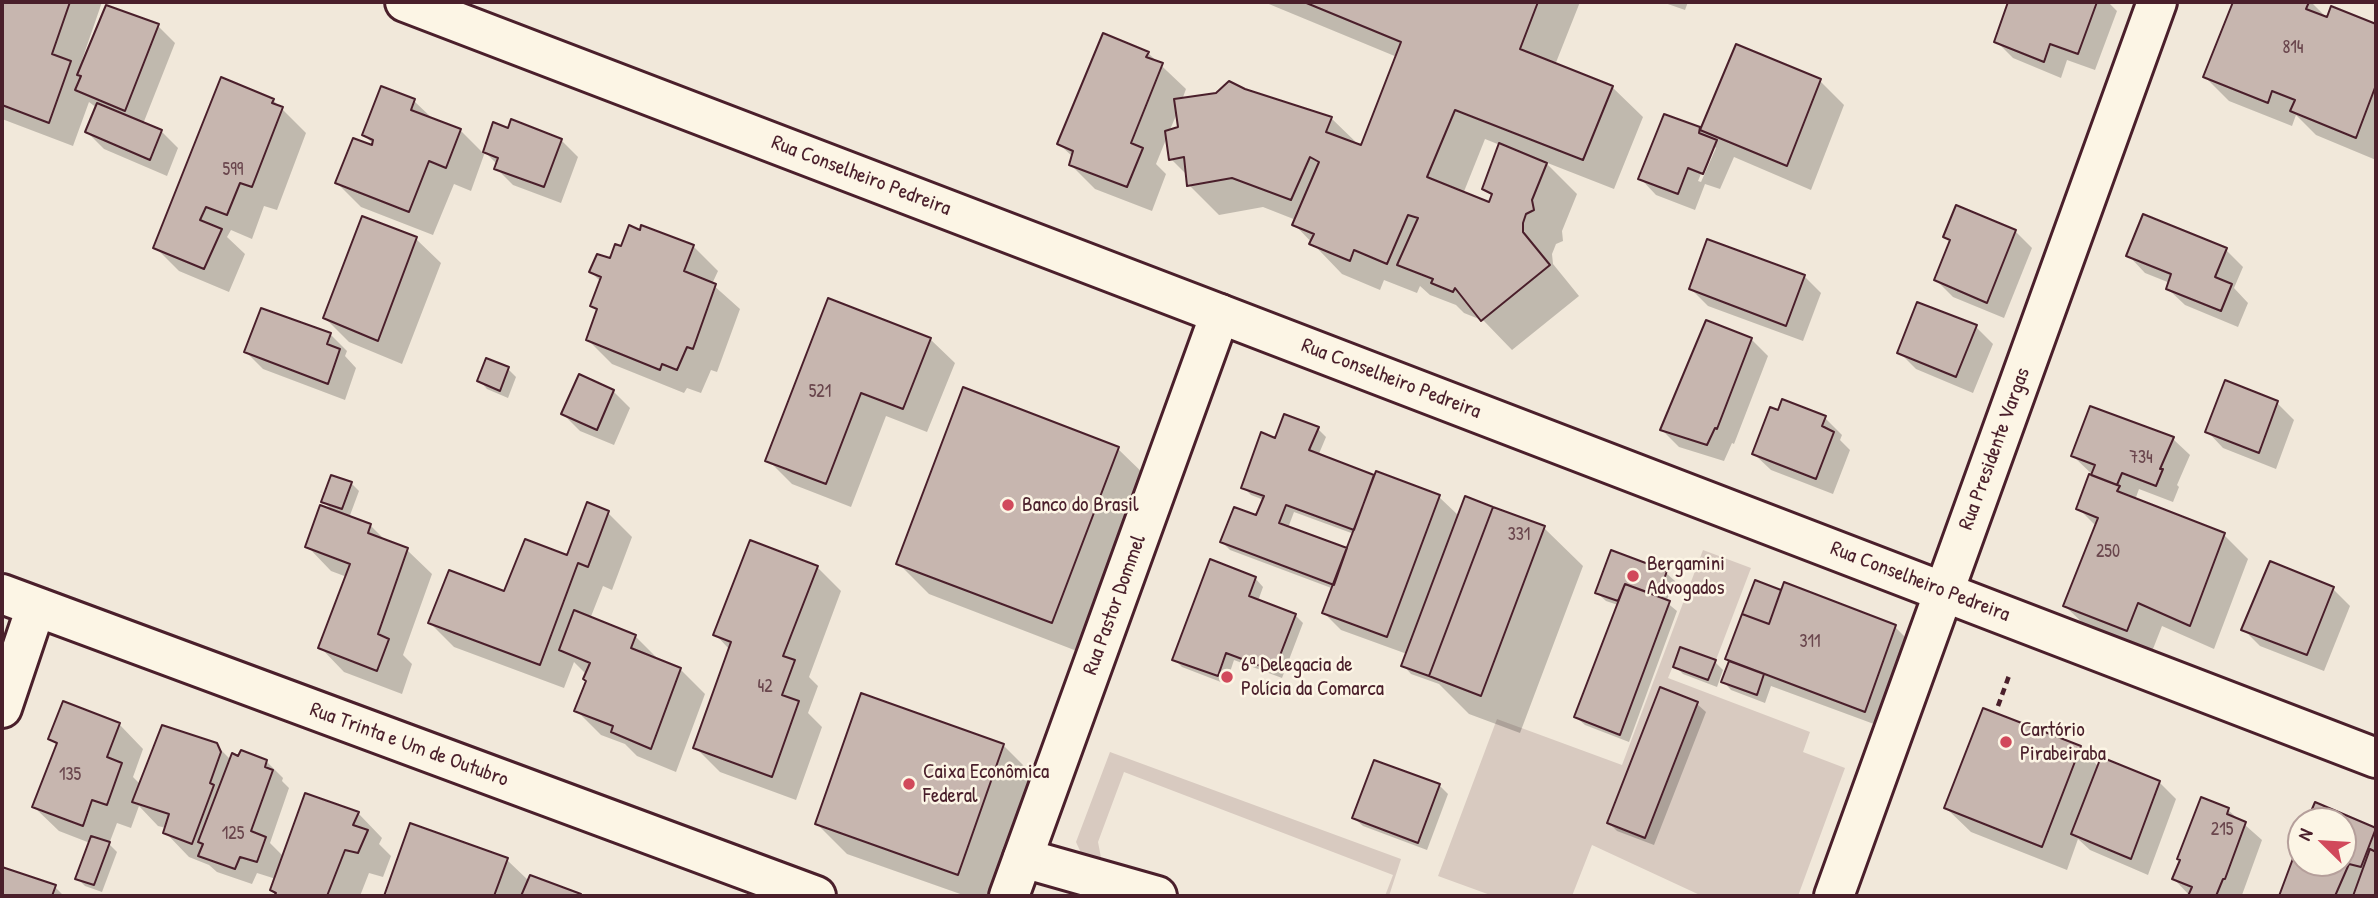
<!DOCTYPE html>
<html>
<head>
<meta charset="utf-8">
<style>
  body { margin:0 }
  #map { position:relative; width:2378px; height:898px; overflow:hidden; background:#f1e8da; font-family:"Patrick Hand",sans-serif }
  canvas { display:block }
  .frame { position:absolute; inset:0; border:4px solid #4a1f2b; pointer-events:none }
  .north { position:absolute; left:2287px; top:807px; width:70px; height:70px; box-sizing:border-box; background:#fcf5e5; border:2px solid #b59f9b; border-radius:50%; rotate:294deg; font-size:19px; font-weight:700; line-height:28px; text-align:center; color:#4a1f2b }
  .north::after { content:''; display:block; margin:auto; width:24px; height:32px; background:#d1495b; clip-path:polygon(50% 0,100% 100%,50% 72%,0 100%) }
</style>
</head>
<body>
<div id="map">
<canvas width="2378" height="898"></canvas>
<div class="frame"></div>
<div class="north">N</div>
</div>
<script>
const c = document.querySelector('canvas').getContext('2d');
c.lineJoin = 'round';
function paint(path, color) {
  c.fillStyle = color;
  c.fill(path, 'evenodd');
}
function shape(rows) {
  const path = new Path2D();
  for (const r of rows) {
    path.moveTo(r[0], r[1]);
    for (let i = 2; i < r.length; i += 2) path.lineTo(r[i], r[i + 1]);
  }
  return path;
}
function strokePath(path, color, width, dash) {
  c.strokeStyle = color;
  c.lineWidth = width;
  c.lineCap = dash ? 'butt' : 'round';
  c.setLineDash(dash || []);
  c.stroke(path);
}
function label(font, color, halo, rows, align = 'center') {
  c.font = font + ' "Patrick Hand",sans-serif';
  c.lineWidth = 5;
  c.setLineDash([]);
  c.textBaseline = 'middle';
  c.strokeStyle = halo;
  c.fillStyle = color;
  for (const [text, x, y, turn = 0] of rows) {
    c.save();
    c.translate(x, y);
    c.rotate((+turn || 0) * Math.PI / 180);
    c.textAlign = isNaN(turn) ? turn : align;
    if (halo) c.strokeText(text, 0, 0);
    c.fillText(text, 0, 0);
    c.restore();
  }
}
paint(shape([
  [1703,550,1751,568,1716,660,1681,647,1668,678,1810,732,1803,752,1845,768,1798,896,1702,896,1592,845,1572,896,1493,896,1438,876,1497,719,1622,765],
  [1110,752,1401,859,1389,896,1385,896,1393,875,1124,772,1098,842,1104,873,1087,866,1076,842]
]), '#d8cac0');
paint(shape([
  [2,2,102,2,82,60,85,61,158,26,175,43,143,124,161,131,178,148,167,176,104,149,87,132,97,108,89,102,73,146,2,119],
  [1264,2,1580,2,1555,65,1612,87,1643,117,1614,189,1545,162,1577,194,1562,231,1563,241,1556,244,1552,254,1553,264,1579,296,1512,350,1484,321,1464,313,1456,305,1430,295,1420,286,1417,293,1384,280,1380,290,1342,274,1294,224,1296,220,1263,207,1219,215,1189,185,1188,176,1171,159,1167,137,1156,164,1166,174,1152,211,1095,189,1071,165,1073,157,1059,144,1148,53,1186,89,1182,100,1244,91,1331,118,1362,148,1397,57],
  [1178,111,1180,128,1169,132],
  [1485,139,1500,145,1484,188,1493,197,1490,205,1463,194],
  [1662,2,1688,2,1685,10],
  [2010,2,2108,2,2117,11,2095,70,2067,60,2061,78,2013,58,1996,41],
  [2235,2,2311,2,2328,19,2332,9,2376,26,2376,160,2316,135,2296,115,2292,126,2229,101,2205,77],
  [1737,46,1820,81,1844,105,1811,190,1734,157,1720,189,1705,184,1695,210,1656,195,1640,178,1699,129,1701,131],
  [1713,145,1716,148,1701,182,1698,181],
  [273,100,306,133,277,210,264,206,252,239,231,230,227,237,245,254,229,292,179,271,155,247],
  [414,101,434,120,460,130,484,154,494,125,508,130,561,140,578,157,561,203,513,185,496,168,497,164,485,152,471,191,454,184,433,235,361,207,337,183,378,149,364,135],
  [363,218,416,239,441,263,402,364,349,342,325,318],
  [2015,231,2032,248,2004,318,1953,297,1936,280,1951,242,1946,236],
  [693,246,718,271,712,284,740,309,717,372,711,370,701,393,687,388,684,393,612,364,588,340,598,312,592,306,601,282,591,272,611,260],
  [2226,250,2243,267,2234,288,2248,303,2238,327,2185,305,2168,289,2170,283,2145,273,2129,256],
  [1804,276,1821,293,1803,341,1708,306,1691,289],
  [1976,327,1993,344,1973,393,1916,369,1899,352],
  [330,334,347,351,345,356,356,368,345,400,263,369,246,352],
  [930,339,955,363,927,432,886,416,851,507,792,484,768,460],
  [1751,339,1768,356,1734,444,1732,443,1724,461,1679,447,1662,430],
  [508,369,516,377,508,398,487,389,479,380],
  [2226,383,2277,403,2294,420,2276,469,2223,448,2207,431],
  [964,390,1118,449,1149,479,1082,653,929,594,898,563],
  [613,391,630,408,614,445,580,431,563,414],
  [1783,402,1825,418,1842,435,1840,440,1850,450,1833,494,1771,470,1754,454],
  [1318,429,1326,437,1318,456,1375,478,1377,473,1439,497,1459,516,1544,528,1583,566,1520,733,1469,714,1439,684,1411,674,1403,665,1407,654,1341,630,1324,613,1334,589,1230,550,1222,542,1258,517,1264,500,1251,495,1243,487,1276,440],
  [1294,512,1354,534,1348,551,1288,528],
  [2173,439,2190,455,2177,485,2179,487,2173,502,2139,489,2135,500,2224,535,2248,559,2214,649,2162,626,2151,654,2090,630,2065,606,2097,527,2078,508,2098,480,2073,456],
  [351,483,359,491,349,518,371,526,386,541,407,550,432,574,403,655,412,664,402,694,344,672,320,647,347,577,331,571,307,546,335,513,323,501],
  [608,513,632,537,612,590,603,586,590,619,635,636,660,661,680,669,705,694,676,772,637,756,625,744,601,735,576,710,588,681,587,675,574,662,564,688,454,647,430,623,505,593,568,558],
  [1612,552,1666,573,1675,581,1666,602,1677,611,1629,742,1585,725,1576,717,1618,605,1606,601,1597,593],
  [817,567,841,591,809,677,818,686,808,713,822,727,796,800,720,772,696,748,730,650,716,635],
  [1255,578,1263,587,1258,601,1295,615,1303,623,1282,678,1234,660,1226,684,1182,667,1174,659],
  [1756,583,1895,627,1912,644,1882,727,1771,686,1765,703,1731,690,1723,681,1730,662,1727,659],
  [2333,589,2350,606,2324,671,2260,646,2243,629],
  [1715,662,1723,670,1717,687,1683,674,1675,666],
  [1661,689,1697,704,1706,712,1654,845,1617,831,1609,823],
  [119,724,143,749,133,777,140,784,216,745,231,760,266,761,283,778,282,781,289,788,270,843,284,857,358,813,382,838,379,844,391,856,383,877,369,873,360,896,276,896,272,890,276,879,257,873,252,884,217,872,209,865,189,857,165,832,166,828,158,826,139,806,131,828,117,823,109,844,117,852,102,892,85,886,77,878,90,843,59,831,34,807,58,746,50,739],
  [1003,745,1034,776,991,896,966,896,847,854,817,824],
  [2080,748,2099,767,2159,782,2176,799,2148,875,2090,850,2078,839,2067,870,1971,832,1946,808],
  [1375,762,1440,786,1448,794,1427,850,1363,826,1354,818],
  [2316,804,2376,830,2376,896,2281,896,2301,843,2301,863,2343,863,2343,821],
  [2228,810,2262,840,2242,895,2190,896,2174,879],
  [411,826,507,860,529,881,531,877,580,896,386,896],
  [2,868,55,887,64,896,2,896]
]), '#0003');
const building = shape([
  [2,2,70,2,52,54,71,61,49,123,2,105,2,2],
  [1304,2,1538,2,1520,49,1613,86,1583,160,1455,110,1427,177,1489,202,1492,194,1482,189,1499,143,1547,163,1532,200,1534,210,1526,214,1523,223,1523,232,1550,265,1481,321,1455,288,1453,292,1431,283,1433,279,1397,265,1418,218,1408,215,1387,264,1354,250,1350,261,1309,244,1314,234,1292,225,1319,162,1310,157,1291,200,1232,178,1187,186,1184,157,1169,160,1165,131,1178,127,1174,99,1216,93,1229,81,1245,89,1332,117,1326,132,1361,145,1401,42,1304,2],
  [2008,2,2097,2,2078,54,2050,44,2044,62,1994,42,2008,2],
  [2233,2,2309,2,2306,9,2327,17,2331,6,2376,24,2376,85,2356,138,2290,111,2295,100,2272,91,2268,103,2203,77,2233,2],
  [106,5,159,24,125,111,75,90,81,76,77,75,106,5],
  [1103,33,1149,52,1146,57,1163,63,1131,143,1143,148,1127,187,1069,165,1073,151,1057,144,1103,33],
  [1736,44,1821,79,1787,166,1700,130,1736,44],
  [221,77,274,99,272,103,283,107,252,187,240,183,227,215,206,207,200,220,222,229,204,269,153,248,221,77],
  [381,86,415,99,411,110,461,129,446,168,429,161,409,212,335,183,353,138,372,145,373,140,362,135,381,86],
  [97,103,162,130,150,160,85,132,97,103],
  [1664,114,1700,127,1699,133,1717,140,1703,174,1688,168,1678,194,1638,179,1664,114],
  [511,119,562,139,544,187,494,169,498,158,483,152,493,122,508,128,511,119],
  [1956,205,2016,230,1987,303,1934,280,1950,240,1943,237,1956,205],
  [2143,214,2227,248,2215,277,2232,284,2221,311,2166,289,2171,274,2126,256,2143,214],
  [362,216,417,237,378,341,323,318,362,216],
  [629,225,640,230,641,225,694,245,684,271,716,284,693,349,687,347,677,370,662,364,660,370,586,340,597,309,590,306,601,277,589,272,597,254,610,258,615,244,621,246,629,225],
  [1707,239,1805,275,1786,326,1689,289,1707,239],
  [828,298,931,338,903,409,861,393,826,484,765,461,828,298],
  [1917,302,1977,325,1956,377,1897,353,1917,302],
  [261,308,331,333,327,344,340,349,328,384,244,352,261,308],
  [1706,320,1752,338,1717,429,1715,428,1707,445,1660,430,1706,320],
  [486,358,509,367,500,391,477,381,486,358],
  [579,374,614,390,597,430,561,414,579,374],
  [2225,380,2278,401,2259,453,2205,432,2225,380],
  [963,387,1119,447,1052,623,896,564,963,387],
  [1782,399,1826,416,1822,426,1834,432,1816,479,1752,454,1770,407,1778,410,1782,399],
  [2090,406,2174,437,2160,469,2163,469,2156,486,2122,473,2117,485,2091,475,2095,465,2071,456,2090,406],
  [1284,414,1319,427,1309,450,1374,475,1354,530,1286,505,1279,523,1347,548,1334,585,1220,542,1234,507,1256,515,1264,496,1241,488,1261,432,1275,438,1284,414],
  [1376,471,1440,495,1387,637,1322,613,1376,471],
  [2089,474,2120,486,2117,491,2225,533,2190,626,2138,603,2127,631,2063,606,2098,518,2076,509,2089,474],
  [331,475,352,482,342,509,321,502,331,475],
  [1465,496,1493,507,1429,676,1401,666,1465,496],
  [587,502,609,511,588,567,578,563,540,665,428,623,449,570,504,591,525,539,567,555,587,502],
  [320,505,371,524,368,533,408,548,378,634,389,639,377,671,318,648,350,564,305,547,320,505],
  [1493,507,1545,526,1481,696,1429,676,1493,507],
  [750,540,818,566,783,656,795,660,782,695,799,701,772,777,693,748,731,642,713,635,750,540],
  [1611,550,1667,571,1658,596,1625,584,1618,601,1595,593,1611,550],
  [1210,559,1256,577,1249,596,1296,614,1274,671,1226,653,1218,676,1172,660,1210,559],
  [2270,561,2334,587,2307,655,2241,630,2270,561],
  [1755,580,1781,590,1769,624,1742,614,1755,580],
  [1784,582,1896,625,1865,712,1725,659,1742,614,1769,624,1784,582],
  [1625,584,1670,601,1620,735,1574,717,1625,584],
  [574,610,636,635,631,648,681,668,651,749,611,732,613,726,574,711,586,681,583,679,590,663,559,650,574,610],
  [1680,647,1716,660,1708,680,1673,667,1680,647],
  [1729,661,1764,674,1757,695,1721,682,1729,661],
  [1660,687,1698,702,1645,838,1607,823,1660,687],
  [861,693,1004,744,958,875,815,824,861,693],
  [63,701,120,723,107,757,122,763,107,805,92,800,83,826,32,807,57,743,48,739,63,701],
  [1983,708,2081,746,2042,847,1944,808,1983,708],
  [162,725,217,743,221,752,210,783,214,785,192,844,163,833,169,814,132,802,162,725],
  [241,750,267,760,265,767,273,770,251,831,266,837,257,862,240,857,235,869,198,856,203,844,198,842,232,753,238,756,241,750],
  [2101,757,2160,781,2131,859,2071,834,2101,757],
  [1374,760,1440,784,1418,843,1352,818,1374,760],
  [305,793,359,812,353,825,368,830,358,853,345,850,327,896,274,896,276,893,270,890,305,793],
  [2201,797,2229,808,2227,814,2246,822,2225,879,2223,879,2216,896,2188,896,2192,887,2172,879,2180,860,2177,859,2201,797],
  [2315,802,2376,828,2361,867,2349,864,2335,896,2279,896,2301,837,2301,863,2343,863,2343,821,2307,821,2315,802],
  [410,823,508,858,494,896,384,896,410,823],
  [91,836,110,842,94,885,75,879,91,836],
  [2370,849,2376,852,2376,896,2353,896,2370,849],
  [2,867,56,885,52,896,2,896,2,867],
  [530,875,581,894,580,896,521,896,530,875]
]);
paint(building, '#c7b6af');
strokePath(building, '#4a1f2b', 2);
const minor = shape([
  [405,2,1220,314],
  [2,594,816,896],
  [2,708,36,607],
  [1023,858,1157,896],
  [1834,896,2157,2]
]);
const major = shape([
  [1009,896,1220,314,2376,758]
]);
strokePath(minor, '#4a1f2b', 44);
strokePath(major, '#4a1f2b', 44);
strokePath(shape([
  [1998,706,2010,673]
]), '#4a1f2b', 4.5, [7, 5]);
strokePath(minor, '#fcf5e5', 38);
strokePath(major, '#fcf5e5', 38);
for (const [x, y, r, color] of [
  [1008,505,7,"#d1495b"],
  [1633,576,7,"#d1495b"],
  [1227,677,7,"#d1495b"],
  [2006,742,7,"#d1495b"],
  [909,784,7,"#d1495b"]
]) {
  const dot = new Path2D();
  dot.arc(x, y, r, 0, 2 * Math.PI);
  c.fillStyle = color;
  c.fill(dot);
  strokePath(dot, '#fcf5e5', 2.5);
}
label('18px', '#69454c', null, [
  ["814",2293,48],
  ["599",233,170],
  ["521",820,392],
  ["734",2141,458],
  ["331",1519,535],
  ["250",2108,552],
  ["311",1810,642],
  ["42",765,687],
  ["135",70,775],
  ["215",2222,830],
  ["125",233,834]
]);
label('21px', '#4a1f2b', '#fcf5e5', [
  ["Rua Conselheiro Pedreira",861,176,21],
  ["Rua Conselheiro Pedreira",1391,379,21],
  ["Rua Presidente Vargas",1995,449,-70],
  ["Rua Conselheiro Pedreira",1920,582,21],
  ["Rua Pastor Dommel",1115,605,-70],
  ["Rua Trinta e Um de Outubro",409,745,20]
]);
label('21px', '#4a1f2b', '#fcf5e5', [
  ["Banco do Brasil",1022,505],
  ["Bergamini",1647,564],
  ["Advogados",1647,588],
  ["6ª Delegacia de",1241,665],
  ["Polícia da Comarca",1241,689],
  ["Cartório",2020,730],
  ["Pirabeiraba",2020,754],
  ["Caixa Econômica",923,772],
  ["Federal",923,796]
], 'left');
</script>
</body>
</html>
